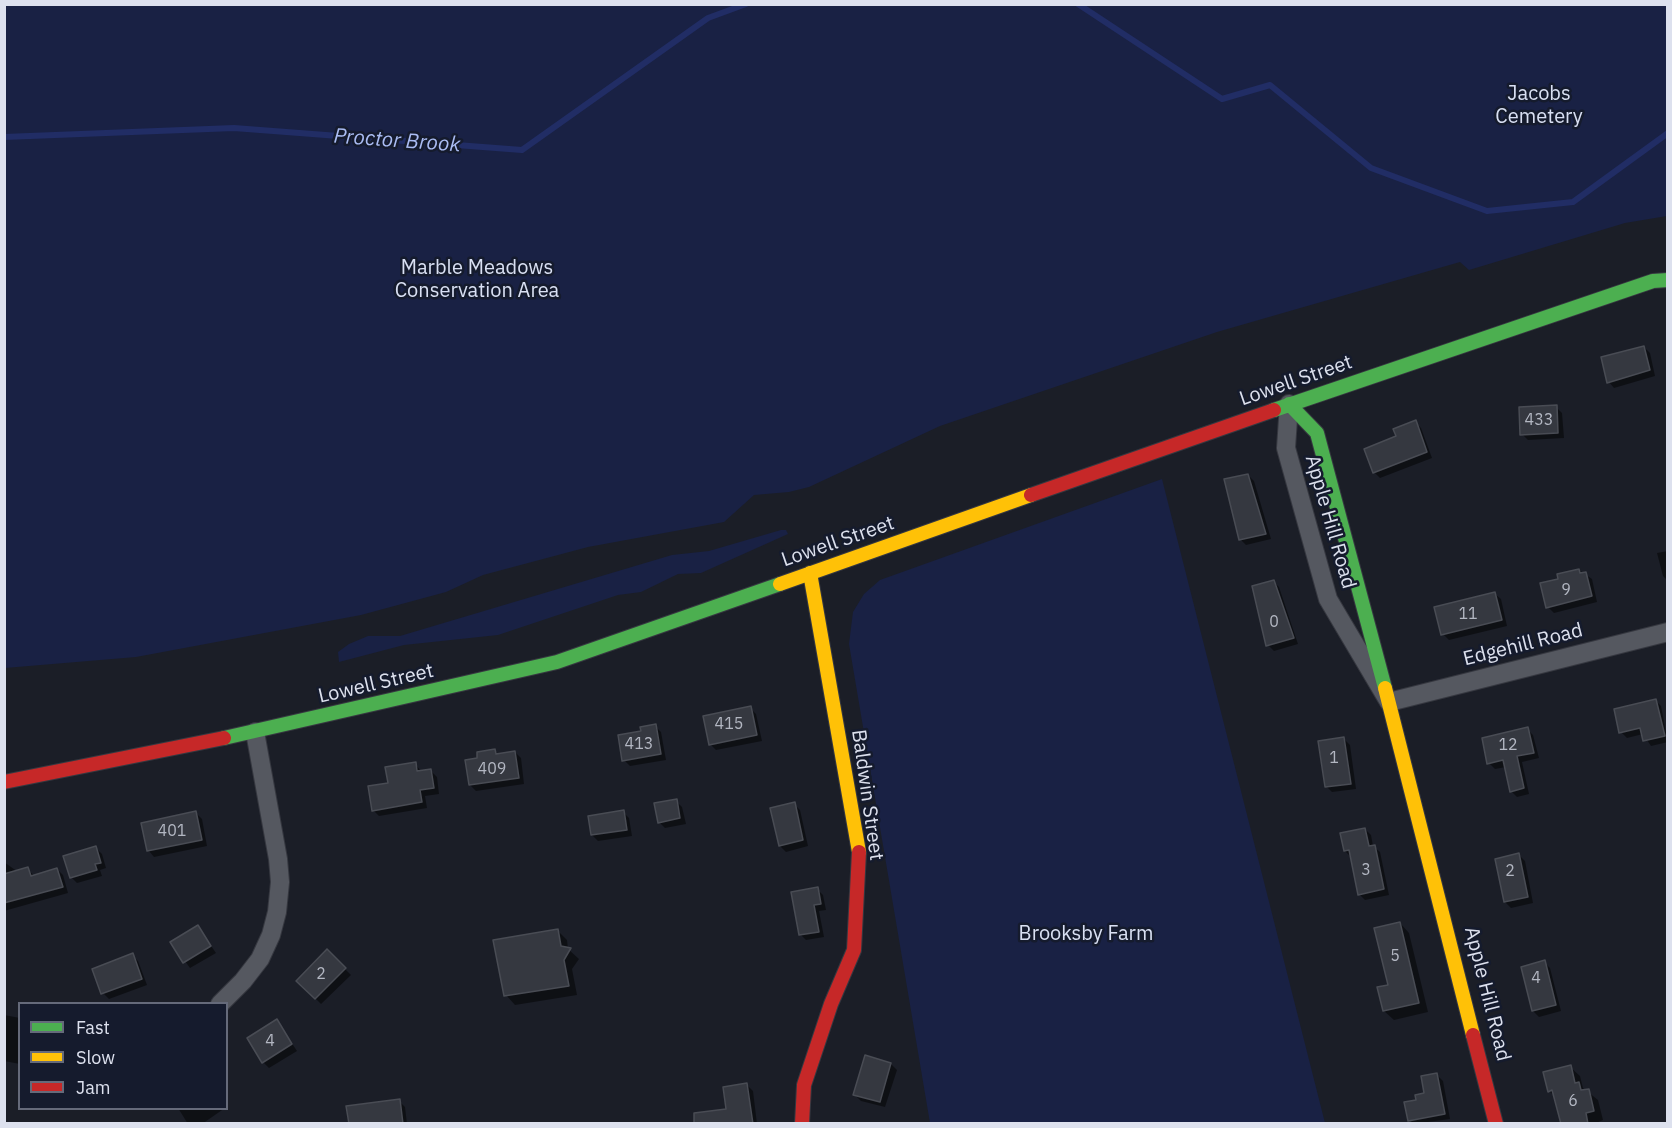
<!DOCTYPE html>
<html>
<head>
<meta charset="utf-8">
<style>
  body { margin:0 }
  #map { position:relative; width:1672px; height:1128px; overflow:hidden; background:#1b1e27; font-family:"IBM Plex Sans",sans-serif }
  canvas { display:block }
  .frame { position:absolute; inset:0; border:6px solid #dde1ee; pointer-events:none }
  .legend { position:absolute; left:18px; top:1002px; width:210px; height:108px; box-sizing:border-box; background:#151b2d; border:2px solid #656a7a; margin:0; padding:8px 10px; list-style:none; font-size:18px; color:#dde1ee }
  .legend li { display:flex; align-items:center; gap:12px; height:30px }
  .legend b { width:30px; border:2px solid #656a7a }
</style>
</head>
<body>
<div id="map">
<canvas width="1672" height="1128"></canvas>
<div class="frame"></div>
<ul class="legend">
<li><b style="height:8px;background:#4caf50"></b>Fast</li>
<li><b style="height:8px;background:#ffc107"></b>Slow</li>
<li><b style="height:8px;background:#c62828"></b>Jam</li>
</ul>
</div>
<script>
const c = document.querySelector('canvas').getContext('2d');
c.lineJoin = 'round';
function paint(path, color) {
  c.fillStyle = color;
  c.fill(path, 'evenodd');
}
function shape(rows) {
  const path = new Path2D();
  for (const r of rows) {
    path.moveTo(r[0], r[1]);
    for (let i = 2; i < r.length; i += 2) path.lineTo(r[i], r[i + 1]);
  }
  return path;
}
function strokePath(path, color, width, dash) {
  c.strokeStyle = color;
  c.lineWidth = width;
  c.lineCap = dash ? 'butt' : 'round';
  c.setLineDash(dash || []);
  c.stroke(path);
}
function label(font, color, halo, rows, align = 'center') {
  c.font = font + ' "IBM Plex Sans",sans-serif';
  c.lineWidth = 5;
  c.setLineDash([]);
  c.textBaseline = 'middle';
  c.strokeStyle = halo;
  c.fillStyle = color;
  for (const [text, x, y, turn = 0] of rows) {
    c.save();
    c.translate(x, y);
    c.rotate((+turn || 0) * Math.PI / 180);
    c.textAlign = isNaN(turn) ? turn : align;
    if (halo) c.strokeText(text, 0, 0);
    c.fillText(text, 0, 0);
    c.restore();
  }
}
paint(shape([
  [5,4,1667,5,1667,216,1625,223,1469,270,1460,262,1217,332,940,426,809,487,789,492,754,495,724,522,588,547,483,575,446,592,361,615,136,657,5,668],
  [1162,479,1325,1123,930,1123,849,644,853,612,864,594,880,580],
  [781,530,786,530,788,534,701,573,678,574,641,592,618,595,498,635,404,645,339,662,338,652,349,644,368,636,400,636,672,555,709,551]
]), '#192144');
paint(shape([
  [1644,347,1650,353,1655,376,1614,388,1609,382],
  [1556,407,1562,413,1564,438,1528,440,1522,434],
  [1415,422,1421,428,1432,458,1380,478,1374,472],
  [1248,475,1254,481,1271,539,1246,545,1240,539],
  [1668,551,1668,581,1663,576,1657,553],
  [1579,570,1592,579,1597,602,1554,613,1548,607,1560,580],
  [1273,581,1279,587,1298,644,1274,651,1268,645],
  [1495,594,1501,599,1507,626,1449,640,1443,634],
  [1655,700,1661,706,1668,742,1651,746,1643,734,1627,738,1621,732],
  [750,708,756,714,762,741,716,750,710,744],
  [655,726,661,732,666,760,630,766,624,760,643,732],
  [1527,729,1533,735,1539,758,1522,762,1529,794,1517,797,1511,791,1506,767,1495,769,1489,763],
  [1344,739,1350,745,1356,789,1332,792,1326,786],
  [495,751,499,755,515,752,521,758,524,784,476,791,470,785,479,759],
  [415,764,422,772,431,771,437,777,439,794,425,796,427,808,379,816,373,810,389,784],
  [676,801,682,807,686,824,665,828,659,822],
  [794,804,800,810,808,846,786,852,780,846],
  [623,812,629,818,632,836,598,841,592,835],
  [196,813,202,819,207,846,154,857,149,851],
  [1365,829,1371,835,1373,846,1380,852,1389,895,1365,900,1359,894,1351,857,1345,851],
  [96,848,102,854,106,868,100,870,102,876,77,883,71,877],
  [1519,855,1525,861,1533,903,1511,908,1505,902],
  [4,862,18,872,28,869,34,876,57,869,63,875,68,893,4,911],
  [817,889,823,895,826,910,819,911,824,937,806,940,800,934],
  [1400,923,1409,933,1428,1012,1394,1020,1384,1011,1379,988,1390,986],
  [198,927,216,953,190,968,172,943],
  [557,930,567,940,568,949,579,959,572,969,577,995,515,1005,506,995],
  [327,951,351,975,321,1004,298,981],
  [132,955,138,961,147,985,109,999,103,993,94,970],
  [1544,962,1550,968,1561,1011,1539,1017,1533,1011],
  [4,1015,20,1018,20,1064,4,1061],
  [277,1021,297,1051,269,1068,263,1062],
  [891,1064,897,1070,885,1107,861,1101,855,1095],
  [1570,1067,1580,1076,1583,1088,1598,1100,1603,1120,1594,1124,1562,1124,1556,1097,1549,1091],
  [1437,1075,1443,1081,1450,1119,1413,1124,1410,1120,1418,1101,1426,1094],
  [747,1085,753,1091,757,1124,727,1124],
  [399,1101,405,1107,407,1124,351,1124],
  [178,1108,225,1108,202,1124,188,1124]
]), '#0007');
strokePath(shape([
  [1078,4,1222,99,1270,85,1371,168,1487,211,1573,202,1668,133],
  [4,137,234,128,522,150,708,18,746,4]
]), '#212d65', 6);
const building = shape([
  [1644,346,1650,370,1607,383,1601,357,1644,346],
  [1557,405,1558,433,1520,435,1519,407,1557,405],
  [1416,420,1427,452,1373,473,1364,449,1396,436,1393,429,1416,420],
  [1248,474,1266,534,1239,540,1224,479,1248,474],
  [1579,569,1580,573,1586,572,1592,596,1546,608,1540,583,1558,579,1557,574,1579,569],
  [1274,580,1294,638,1266,646,1252,586,1274,580],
  [1495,592,1502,620,1441,635,1434,607,1495,592],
  [1656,699,1665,736,1643,741,1640,728,1619,733,1614,709,1656,699],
  [751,706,757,735,709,745,703,716,751,706],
  [656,724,661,754,622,761,618,735,641,731,640,727,656,724],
  [1528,727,1534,753,1517,756,1524,788,1510,792,1503,760,1487,764,1482,738,1528,727],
  [1344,737,1351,784,1325,787,1318,741,1344,737],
  [495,749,496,754,515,751,519,778,469,785,465,760,477,758,477,752,495,749],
  [416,762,417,771,431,769,434,788,420,790,422,802,372,811,368,786,388,783,385,767,416,762],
  [677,799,680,818,658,823,654,803,677,799],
  [795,802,803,840,779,846,770,808,795,802],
  [624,810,627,830,591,835,588,816,624,810],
  [196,811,202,840,147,851,141,823,196,811],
  [1365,828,1369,846,1375,845,1384,889,1358,895,1349,850,1344,851,1340,833,1365,828],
  [96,846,101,863,95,864,97,870,70,878,63,856,96,846],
  [1519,853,1528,897,1504,902,1495,859,1519,853],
  [28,867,31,876,57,868,63,887,4,903,4,874,28,867],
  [818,887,821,904,814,905,819,932,799,935,791,892,818,887],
  [1400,922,1419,1003,1383,1011,1377,987,1388,985,1374,928,1400,922],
  [198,925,211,946,183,963,170,942,198,925],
  [558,929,561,946,571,948,564,960,569,986,504,996,493,940,558,929],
  [327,949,346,968,315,999,296,981,327,949],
  [133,953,142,979,101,994,92,969,133,953],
  [1545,960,1556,1005,1532,1011,1521,967,1545,960],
  [277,1019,292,1044,262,1063,247,1038,277,1019],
  [865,1055,891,1063,880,1102,853,1095,865,1055],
  [1571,1065,1575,1083,1579,1082,1581,1090,1589,1089,1594,1111,1586,1113,1588,1124,1561,1124,1552,1090,1548,1092,1543,1072,1571,1065],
  [1437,1073,1445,1114,1408,1121,1404,1102,1416,1100,1415,1095,1424,1093,1421,1076,1437,1073],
  [747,1083,753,1124,694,1124,694,1113,726,1109,723,1087,747,1083],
  [400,1099,403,1124,349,1124,346,1106,400,1099]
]);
paint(building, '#353840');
strokePath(building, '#494c54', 1.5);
const street = shape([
  [1289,404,1286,448,1328,599,1389,702,1668,632],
  [220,1004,243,981,260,959,271,935,277,912,280,882,278,859,255,732]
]);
const fast = shape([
  [1289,404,1317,433,1385,688],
  [1274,410,1653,281,1668,280],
  [224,738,557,662,780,584]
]);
const slow = shape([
  [810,573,859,852],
  [780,584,1031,495],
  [1385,688,1473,1035]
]);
const jam = shape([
  [1031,495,1274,410],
  [4,782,224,738],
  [1473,1035,1496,1124],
  [802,1124,804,1085,831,1004,854,950,859,852]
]);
strokePath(street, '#363840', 20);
strokePath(fast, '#363840', 16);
strokePath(slow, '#363840', 16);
strokePath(jam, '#363840', 16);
strokePath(street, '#555860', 18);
strokePath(fast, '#4caf50', 14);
strokePath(slow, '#ffc107', 14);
strokePath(jam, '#c62828', 14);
label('16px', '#b3b7c2', null, [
  ["433",1539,420],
  ["9",1566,590],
  ["11",1468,614],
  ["0",1274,622],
  ["415",729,724],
  ["413",639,744],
  ["12",1508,745],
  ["1",1334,758],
  ["409",492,769],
  ["401",172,831],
  ["3",1366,870],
  ["2",1510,871],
  ["5",1395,956],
  ["2",321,974],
  ["4",1536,978],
  ["4",270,1041],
  ["6",1573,1101]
]);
label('20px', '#d9e0f3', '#151b2d', [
  ["Jacobs",1539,94],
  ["Cemetery",1539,117],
  ["Marble Meadows",477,268],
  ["Conservation Area",477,291],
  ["Brooksby Farm",1086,934]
]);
label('20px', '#dde1ee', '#151b2d', [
  ["Lowell Street",1296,381,-19],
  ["Apple Hill Road",1330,522,74],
  ["Lowell Street",838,542,-19],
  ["Edgehill Road",1523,645,-14],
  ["Lowell Street",376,684,-13],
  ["Baldwin Street",867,795,82],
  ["Apple Hill Road",1487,994,76]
]);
label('italic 21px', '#aabcf3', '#151b2d', [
  ["Proctor Brook",397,141,4]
]);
</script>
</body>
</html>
